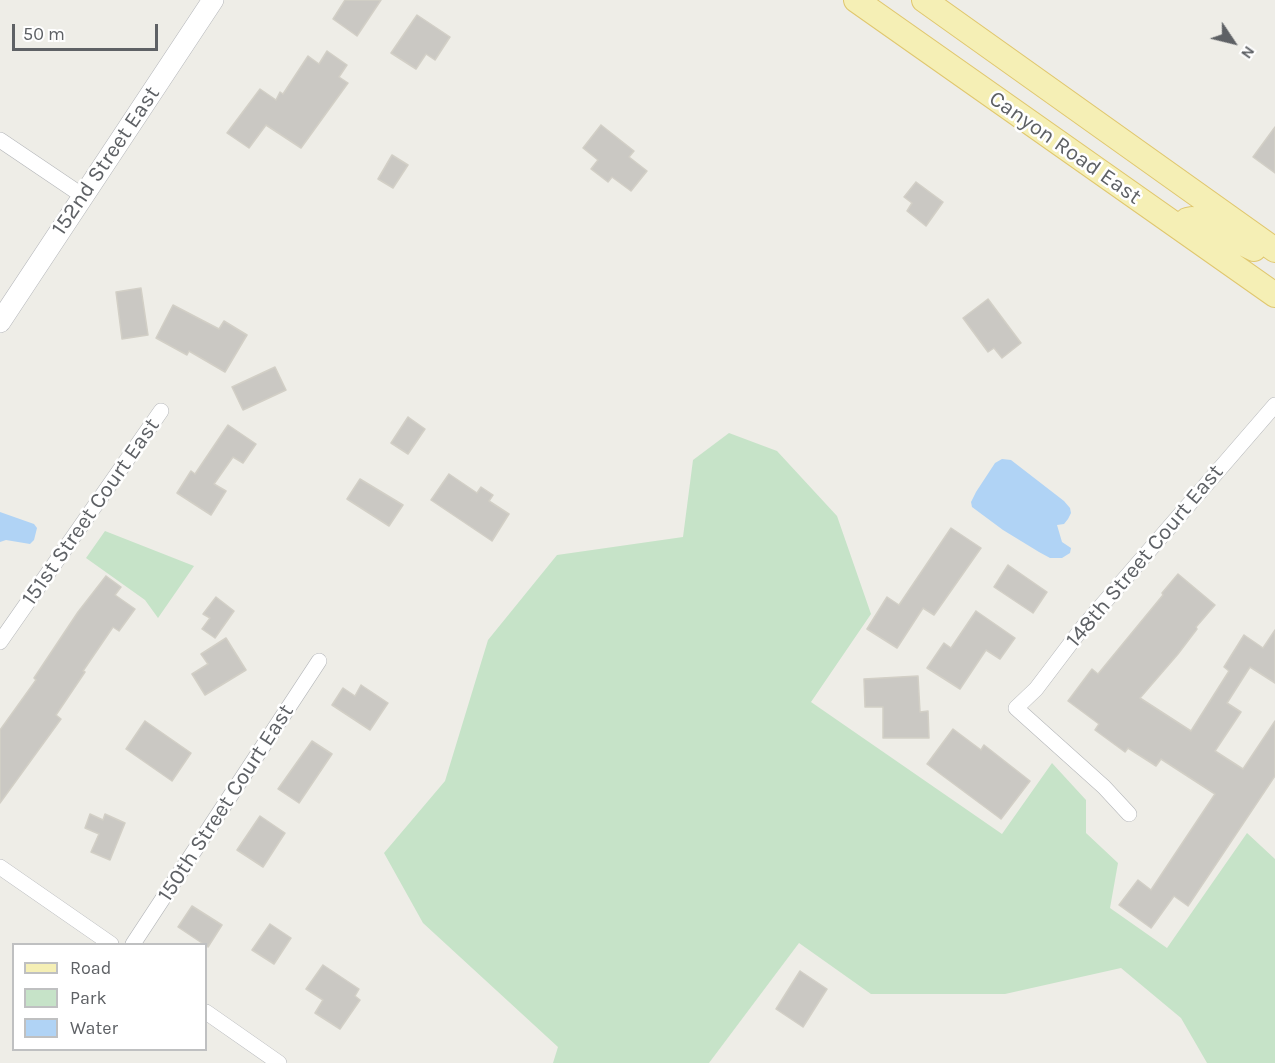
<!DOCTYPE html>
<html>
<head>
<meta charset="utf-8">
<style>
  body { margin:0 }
  #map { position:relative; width:1275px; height:1063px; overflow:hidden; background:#eeede7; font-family:Karla,sans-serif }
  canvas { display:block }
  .legend { position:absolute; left:12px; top:943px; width:195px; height:108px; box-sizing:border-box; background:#fff; border:2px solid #bfc0c1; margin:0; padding:8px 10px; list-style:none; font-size:18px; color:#5e6165 }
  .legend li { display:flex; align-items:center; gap:12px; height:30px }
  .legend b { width:30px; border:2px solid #bfc0c1 }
  .north { position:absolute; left:1203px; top:12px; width:60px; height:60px; -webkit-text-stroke:4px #fff; paint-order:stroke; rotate:125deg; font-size:16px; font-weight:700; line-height:24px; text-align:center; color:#5e6165 }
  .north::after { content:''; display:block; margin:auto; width:21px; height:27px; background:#5e6165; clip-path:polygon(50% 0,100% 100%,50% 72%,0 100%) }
  .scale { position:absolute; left:12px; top:24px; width:146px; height:27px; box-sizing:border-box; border:3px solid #5e6165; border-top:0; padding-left:8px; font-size:18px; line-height:21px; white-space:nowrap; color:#5e6165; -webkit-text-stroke:4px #fff; paint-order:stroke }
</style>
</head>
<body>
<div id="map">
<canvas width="1275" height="1063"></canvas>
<ul class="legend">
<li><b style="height:8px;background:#f5efb5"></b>Road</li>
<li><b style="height:16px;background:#c6e3c8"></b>Park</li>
<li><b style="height:16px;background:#b0d3f5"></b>Water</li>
</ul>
<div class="north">N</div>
<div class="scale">50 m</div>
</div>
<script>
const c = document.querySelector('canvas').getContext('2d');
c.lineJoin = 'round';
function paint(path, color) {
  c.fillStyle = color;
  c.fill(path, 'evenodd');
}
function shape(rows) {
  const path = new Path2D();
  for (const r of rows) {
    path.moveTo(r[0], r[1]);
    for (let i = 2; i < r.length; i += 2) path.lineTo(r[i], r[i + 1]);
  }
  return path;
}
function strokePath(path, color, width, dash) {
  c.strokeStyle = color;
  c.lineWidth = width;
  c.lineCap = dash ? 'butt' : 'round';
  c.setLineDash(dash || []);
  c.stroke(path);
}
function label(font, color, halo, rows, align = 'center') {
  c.font = font + ' Karla,sans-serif';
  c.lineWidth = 5;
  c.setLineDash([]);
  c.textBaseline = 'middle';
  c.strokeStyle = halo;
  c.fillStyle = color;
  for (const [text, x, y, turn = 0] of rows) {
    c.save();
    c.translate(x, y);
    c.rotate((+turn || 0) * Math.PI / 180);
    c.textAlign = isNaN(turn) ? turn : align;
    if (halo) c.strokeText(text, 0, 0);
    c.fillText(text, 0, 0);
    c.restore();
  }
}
paint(shape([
  [729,433,777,451,837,516,871,614,811,702,1002,834,1052,763,1086,800,1086,833,1118,863,1110,908,1167,948,1247,833,1275,859,1275,1063,1207,1063,1181,1018,1121,968,1005,994,871,994,799,943,709,1063,553,1063,558,1047,423,923,384,853,445,781,488,640,557,555,683,537,693,460],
  [105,531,194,566,158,618,145,600,86,558]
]), '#c6e3c8');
paint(shape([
  [1002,459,1011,460,1064,501,1070,508,1071,513,1068,519,1064,524,1057,525,1062,542,1071,548,1070,553,1062,558,1050,558,1039,552,1003,530,972,507,971,502,976,492,995,463],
  [0,512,34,524,37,528,34,540,30,544,6,540,0,542]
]), '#b0d3f5');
const building = shape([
  [345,0,381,0,357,36,333,19,345,0],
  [417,15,450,37,435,60,426,54,416,69,391,53,417,15],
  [327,51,347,65,339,77,348,83,301,148,266,125,249,148,227,133,260,89,276,100,280,92,283,94,308,56,319,64,327,51],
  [601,125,634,151,629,157,647,171,631,191,612,177,608,182,591,169,598,160,583,148,601,125],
  [1275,127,1275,173,1253,157,1275,127],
  [392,155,408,165,393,188,378,179,392,155],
  [916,182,943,202,926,226,907,211,912,203,904,197,916,182],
  [141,288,148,335,122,339,116,292,141,288],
  [988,299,1021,343,1002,358,994,348,988,352,963,318,988,299],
  [173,305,219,329,224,321,247,335,225,372,189,351,187,355,156,338,173,305],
  [275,367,286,390,243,410,232,387,275,367],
  [408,417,425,429,408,454,391,443,408,417],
  [228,425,256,444,243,463,233,457,214,484,226,491,211,515,177,493,191,471,195,474,228,425],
  [449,474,477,493,481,487,493,495,489,501,509,514,492,541,431,500,449,474],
  [360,479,403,505,389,526,347,499,360,479],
  [951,528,981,548,934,615,923,608,897,648,867,629,887,597,899,605,951,528],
  [1008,565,1047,592,1033,613,994,587,1008,565],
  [1178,574,1215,605,1196,627,1197,629,1178,654,1140,698,1191,731,1229,671,1224,667,1244,635,1263,648,1275,630,1275,683,1250,667,1227,703,1241,712,1215,751,1243,769,1275,721,1275,776,1188,906,1174,896,1151,928,1119,905,1138,880,1151,890,1215,794,1161,759,1156,766,1128,748,1125,752,1095,730,1099,724,1068,701,1092,669,1098,674,1163,595,1162,593,1178,574],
  [106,576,121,587,115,595,135,609,119,631,113,627,83,671,85,672,56,715,61,719,0,803,0,730,36,680,34,678,78,612,106,576],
  [216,597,234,611,215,638,202,629,210,618,203,614,216,597],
  [976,611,1015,638,1000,659,986,650,960,689,927,668,944,643,951,648,976,611],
  [226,638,246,670,205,695,192,674,208,664,201,654,226,638],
  [918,676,920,712,928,711,929,738,883,738,883,707,865,707,864,679,918,676],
  [361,685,388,703,370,730,332,705,343,688,355,696,361,685],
  [145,721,191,753,172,781,126,749,145,721],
  [953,729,981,750,984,745,1030,781,1001,819,927,764,953,729],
  [312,741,332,754,299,803,278,789,312,741],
  [90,814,103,820,105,814,125,823,110,860,91,852,99,834,85,828,90,814],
  [260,816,285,833,263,867,237,850,260,816],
  [192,906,222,925,208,947,178,927,192,906],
  [270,924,291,938,274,964,252,950,270,924],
  [323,965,359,989,355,996,360,1000,340,1029,315,1013,323,1000,306,989,323,965],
  [800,971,827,989,803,1027,776,1009,800,971]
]);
paint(building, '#cac8c3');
strokePath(building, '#d2cfc6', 1.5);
const street = shape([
  [0,140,83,196],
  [0,642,161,411],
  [1129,814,1104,787,1016,708,1036,689,1083,627,1275,405],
  [0,867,111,944],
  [133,944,319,661],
  [206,1012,279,1063]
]);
const secondary = shape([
  [0,322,213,0]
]);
const primary = shape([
  [856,0,1275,295],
  [924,0,1275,250],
  [1180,228,1187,220,1192,219,1254,249]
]);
strokePath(street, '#b4b6b9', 16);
strokePath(secondary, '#b3b5b9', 22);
strokePath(primary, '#e0c76e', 26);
strokePath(street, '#fff', 15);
strokePath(secondary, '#fff', 21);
strokePath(primary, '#f5efb5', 24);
label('22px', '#5e6165', '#fff', [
  ["Canyon Road East",1065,148,35],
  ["152nd Street East",106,161,-56],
  ["151st Street Court East",91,512,-55],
  ["148th Street Court East",1145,556,-50],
  ["150th Street Court East",226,803,-57]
]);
</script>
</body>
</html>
